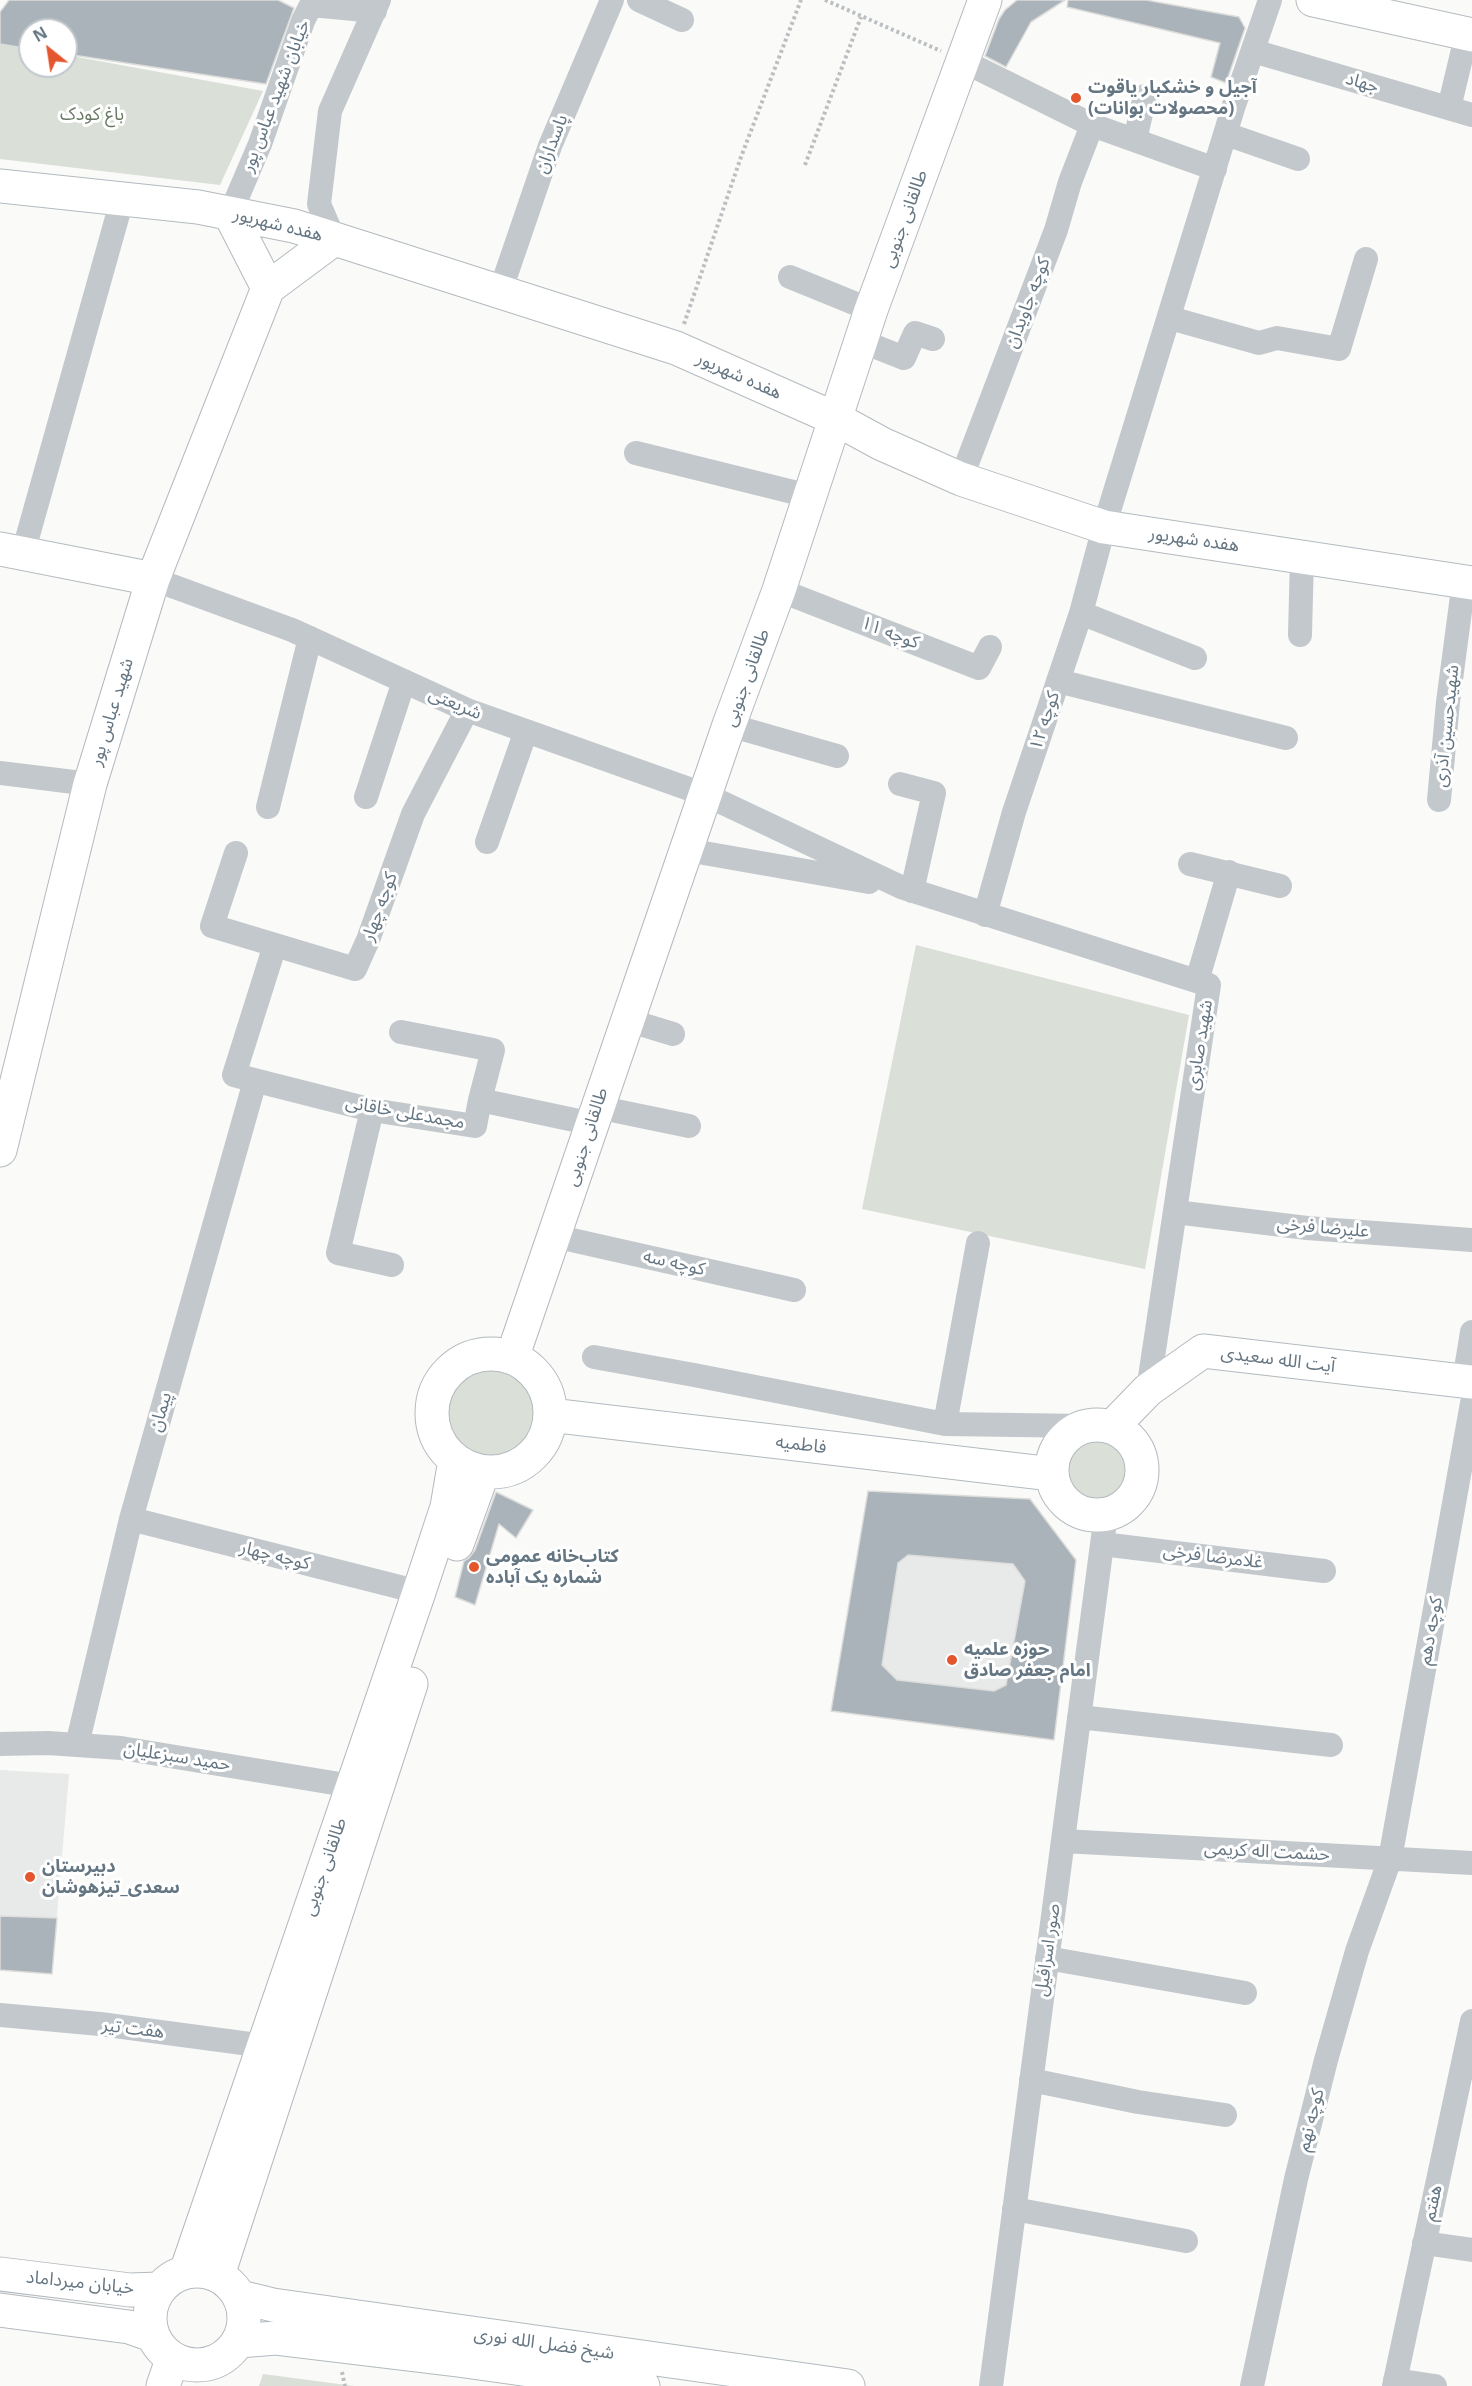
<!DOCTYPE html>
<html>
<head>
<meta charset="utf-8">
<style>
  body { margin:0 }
  #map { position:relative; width:1472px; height:2386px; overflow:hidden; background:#fafaf8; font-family:"Open Sans",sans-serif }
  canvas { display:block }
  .north { position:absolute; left:18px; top:18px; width:60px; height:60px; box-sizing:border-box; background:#fff; border:2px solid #c1c8cd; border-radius:50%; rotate:330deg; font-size:16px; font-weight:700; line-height:24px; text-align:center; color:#657683 }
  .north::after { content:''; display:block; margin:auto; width:21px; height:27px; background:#e4572e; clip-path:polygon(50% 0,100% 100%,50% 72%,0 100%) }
</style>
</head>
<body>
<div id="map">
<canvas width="1472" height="2386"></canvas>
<div class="north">N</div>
</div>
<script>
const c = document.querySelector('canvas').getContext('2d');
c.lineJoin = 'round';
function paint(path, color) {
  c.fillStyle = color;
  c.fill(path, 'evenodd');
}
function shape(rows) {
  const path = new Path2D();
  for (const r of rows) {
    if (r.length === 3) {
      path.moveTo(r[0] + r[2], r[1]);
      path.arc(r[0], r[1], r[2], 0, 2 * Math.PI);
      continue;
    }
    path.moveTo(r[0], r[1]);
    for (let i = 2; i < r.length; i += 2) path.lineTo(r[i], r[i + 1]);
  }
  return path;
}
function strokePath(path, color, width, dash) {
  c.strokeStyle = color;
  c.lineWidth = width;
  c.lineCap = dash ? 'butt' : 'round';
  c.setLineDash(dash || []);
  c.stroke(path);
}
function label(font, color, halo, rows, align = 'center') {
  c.font = font + ' "Open Sans","Noto Sans Arabic",sans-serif';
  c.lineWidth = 6;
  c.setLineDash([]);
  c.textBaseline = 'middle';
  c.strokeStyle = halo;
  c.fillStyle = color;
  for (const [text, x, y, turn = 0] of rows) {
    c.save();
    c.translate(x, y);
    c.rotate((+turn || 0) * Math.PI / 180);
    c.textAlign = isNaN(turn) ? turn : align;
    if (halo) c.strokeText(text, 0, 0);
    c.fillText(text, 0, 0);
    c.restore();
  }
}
paint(shape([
  [868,1491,1030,1499,1076,1560,1054,1740,831,1711],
  [0,1770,69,1774,52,1974,0,1970]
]), '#e8e9e9');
paint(shape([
  [0,43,30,49,30,66,66,66,66,55,263,91,220,185,0,159],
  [916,945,1189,1015,1145,1269,862,1209],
  [491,1411,45],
  [1097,1470,32],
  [263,2374,354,2386,259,2386]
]), '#dadfd7');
const building = shape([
  [9,0,278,0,294,8,266,84,66,54,66,30,30,30,30,49,0,44,0,12,9,0],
  [1017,0,1065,0,1031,22,1006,67,985,56,999,19,1005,10,1017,0],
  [1068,0,1146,0,1239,17,1245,28,1226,83,1211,77,1220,43,1067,7,1068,0],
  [868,1491,1030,1499,1076,1560,1054,1740,831,1711,868,1491],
  [908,1555,1013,1564,1025,1581,1006,1685,994,1691,897,1680,882,1665,898,1563,908,1555],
  [496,1492,533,1510,516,1538,499,1524,475,1605,455,1597,464,1561,469,1558,475,1550,496,1492],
  [0,1916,57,1918,52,1974,0,1970,0,1916]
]);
paint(building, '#aab3b9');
strokePath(building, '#dcdcda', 1.5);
const secondary = shape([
  [1313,0,1472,35],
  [0,186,198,207,294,226,676,348,836,419,882,444,961,479,1104,527,1472,583],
  [230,214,268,288],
  [268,288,334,239],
  [0,549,153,579],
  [0,1150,90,784,153,579,268,288],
  [491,1413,59],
  [512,1358,729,725,779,590,871,310,985,0],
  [550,1415,1052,1474],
  [1097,1470,45],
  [1112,1427,1148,1390,1203,1351,1472,1382],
  [457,1544,483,1472],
  [197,2318,47],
  [186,2272,419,1592,447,1507,455,1460],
  [0,2274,130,2290,159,2289],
  [218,2275,411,1684],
  [240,2297,273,2305,848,2386],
  [0,2310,129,2327,152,2335],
  [239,2341,276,2338,459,2360,643,2386],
  [163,2386,172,2360]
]);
strokePath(secondary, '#b3babf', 35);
strokePath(shape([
  [825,0,941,51],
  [805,165,861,17],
  [684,324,741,157,801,0],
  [342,2372,345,2386]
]), '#bbbfc2', 4, [3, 3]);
strokePath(shape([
  [639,0,682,20],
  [1253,51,1472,115],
  [963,61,1092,125,1215,169],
  [1449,108,1467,33],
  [1226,134,1298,159],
  [1135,140,1145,96],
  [230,214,260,144,303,21,311,5,375,11],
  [334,239,319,204,330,111,379,0],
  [790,277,871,310],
  [500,292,550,146,612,0],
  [1170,318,1259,343,1277,338,1339,349,1366,259],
  [861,341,904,358,915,333,933,339],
  [636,453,809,496],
  [961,479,1056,230,1070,182,1092,125],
  [23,553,122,200],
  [153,579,292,630,467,710,706,795,901,887,1209,985,1148,1390],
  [779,590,979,668,990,647],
  [1081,613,1195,658],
  [1300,635,1302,556],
  [1058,681,1286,738],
  [729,725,837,756],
  [0,773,90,784],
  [900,784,934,793,912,891],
  [366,797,404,681],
  [1439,800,1448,702,1464,581],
  [268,807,310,638],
  [487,842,526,731],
  [687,850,869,882],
  [236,853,212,926,355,969,368,940,413,814,467,710],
  [1190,864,1280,886],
  [985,915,1014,812,1081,613,1104,527,1234,105,1270,0],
  [275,945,234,1075,372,1110,475,1126,480,1100,593,1124],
  [1197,981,1229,872],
  [627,1020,673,1034],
  [401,1032,493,1050,480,1100],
  [597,1107,689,1126],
  [372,1110,338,1253,392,1265],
  [1175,1212,1307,1228,1472,1240],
  [554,1236,794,1290],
  [594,1357,694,1375,945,1424,1087,1426],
  [1464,1381,1472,1332],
  [945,1424,978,1243],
  [131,1519,419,1592],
  [1102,1544,1324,1571],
  [1079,1717,1331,1745],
  [0,1744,48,1743,121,1748,352,1786],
  [77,1745,131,1519,255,1081],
  [1063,1841,1472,1863],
  [1047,1958,1245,1993],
  [0,2015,100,2024,265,2046],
  [1031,2080,1138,2102,1225,2115],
  [1014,2209,1186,2241],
  [1424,2243,1472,2250],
  [1395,2380,1435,2386],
  [991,2386,1106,1514],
  [1252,2386,1296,2179,1326,2060,1357,1951,1390,1859,1472,1403],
  [1394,2386,1472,2021]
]), '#c3c8cc', 24);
strokePath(secondary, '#fff', 33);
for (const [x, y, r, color] of [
  [1076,98,6,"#e4572e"],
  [474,1567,6,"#e4572e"],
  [952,1660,6,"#e4572e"],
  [30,1877,6,"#e4572e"]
]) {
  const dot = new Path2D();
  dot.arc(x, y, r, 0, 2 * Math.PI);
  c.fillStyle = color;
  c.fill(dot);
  strokePath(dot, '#fff', 2);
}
label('18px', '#657683', '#fff', [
  ["جهاد",1362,83,16],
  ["خیابان شهید عباس پور",276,96,-69],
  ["پاسداران",552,144,-69],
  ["طالقانی جنوبی",905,219,-70],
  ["هفده شهریور",278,225,14],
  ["کوچه جاویدان",1028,303,-69],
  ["هفده شهریور",739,376,24],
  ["هفده شهریور",1194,540,8],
  ["کوچه ۱۱",890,633,21],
  ["طالقانی جنوبی",747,678,-70],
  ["شریعتی",455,704,23],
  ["شهید عباس پور",112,712,-73],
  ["کوچه ۱۲",1045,721,-72],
  ["شهیدحسین آذری",1447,726,-84],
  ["کوجه چهار",380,907,-70],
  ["شهید صابری",1200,1045,-81],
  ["مجمدعلی خاقانی",405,1113,10],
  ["طالقانی جنوبی",587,1137,-72],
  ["علیرضا فرخی",1323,1228,5],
  ["کوچه سه",674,1263,13],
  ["آیت الله سعیدی",1278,1360,7],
  ["پیمان",161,1412,-74],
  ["فاطمیه",801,1445,7],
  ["کوچه چهار",275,1556,14],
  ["غلامرضا فرخی",1213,1557,7],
  ["کوچه دهم",1431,1631,-80],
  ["حمید سبزعلیان",177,1757,9],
  ["حشمت اله کریمی",1267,1852,3],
  ["طالقانی جنوبی",325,1867,-71],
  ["صور اسرافیل",1048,1950,-82],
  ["هفت تیر",133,2029,7],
  ["کوچه نهم",1311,2120,-76],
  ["هفتم",1433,2203,-78],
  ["خیابان میرداماد",80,2283,6],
  ["شیخ فضل الله نوری",544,2344,8]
]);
label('bold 18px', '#657683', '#fff', [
  ["آجیل و خشکبار یاقوت",1088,88],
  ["(محصولات بوانات)",1088,109],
  ["کتاب‌خانه عمومی",486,1557],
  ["شماره یک آباده",486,1578],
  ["حوزه علمیه",964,1650],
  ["امام جعفر صادق",964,1671],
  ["دبیرستان",42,1867],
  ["سعدی_تیزهوشان",42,1888]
], 'left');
label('18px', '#687a64', '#fff', [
  ["باغ کودک",92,115]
]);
</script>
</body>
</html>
